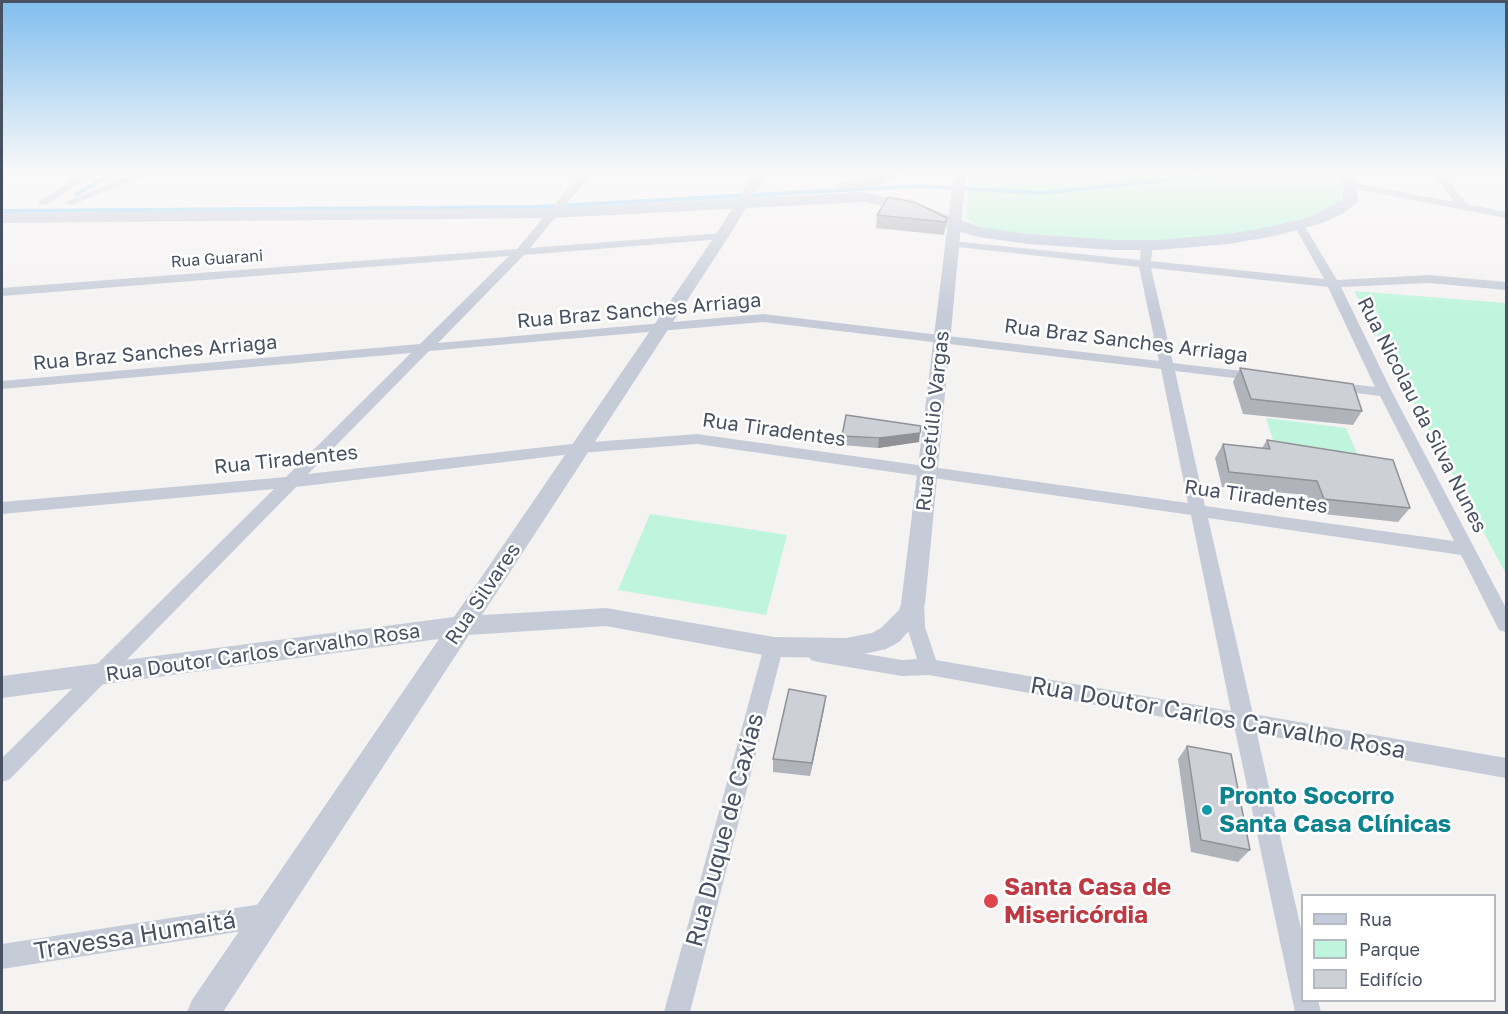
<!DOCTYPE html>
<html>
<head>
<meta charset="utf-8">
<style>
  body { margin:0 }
  #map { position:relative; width:1508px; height:1014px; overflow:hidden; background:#f5f2f2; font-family:"Golos Text",sans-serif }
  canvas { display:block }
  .frame { position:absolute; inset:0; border:3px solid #475162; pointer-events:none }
  .legend { position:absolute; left:1301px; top:894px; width:195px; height:108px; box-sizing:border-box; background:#fff; border:2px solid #b5b9c0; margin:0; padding:8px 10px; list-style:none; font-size:18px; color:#475162 }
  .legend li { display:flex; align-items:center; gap:12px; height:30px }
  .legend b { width:30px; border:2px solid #b5b9c0 }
</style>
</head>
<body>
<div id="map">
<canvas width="1508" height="1014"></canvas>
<div class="frame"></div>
<ul class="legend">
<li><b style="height:8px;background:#c3cbdc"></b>Rua</li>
<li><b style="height:16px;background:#bef5dc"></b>Parque</li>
<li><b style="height:16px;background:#ced0d8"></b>Edifício</li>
</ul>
</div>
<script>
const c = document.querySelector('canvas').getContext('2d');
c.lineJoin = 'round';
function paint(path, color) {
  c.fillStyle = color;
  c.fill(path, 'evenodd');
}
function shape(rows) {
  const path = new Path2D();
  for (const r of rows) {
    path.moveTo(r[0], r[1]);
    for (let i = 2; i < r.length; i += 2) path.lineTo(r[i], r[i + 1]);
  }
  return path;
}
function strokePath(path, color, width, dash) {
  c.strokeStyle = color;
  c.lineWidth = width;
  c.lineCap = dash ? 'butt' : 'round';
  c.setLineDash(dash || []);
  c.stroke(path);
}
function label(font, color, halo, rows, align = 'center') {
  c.font = font + ' "Golos Text",sans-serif';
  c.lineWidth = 5;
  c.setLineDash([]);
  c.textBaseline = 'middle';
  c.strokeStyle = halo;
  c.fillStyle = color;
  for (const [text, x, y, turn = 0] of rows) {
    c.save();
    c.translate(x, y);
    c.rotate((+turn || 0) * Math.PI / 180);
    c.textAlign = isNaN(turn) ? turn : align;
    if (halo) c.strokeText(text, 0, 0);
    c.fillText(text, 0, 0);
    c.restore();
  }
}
paint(shape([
  [970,173,1337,173,1344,188,1340,203,1314,216,1292,223,1245,233,1125,244,988,230,974,224,966,218],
  [1354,291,1506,303,1506,574],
  [1266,418,1346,428,1358,456,1275,446],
  [650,514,787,535,766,615,618,590]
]), '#bef5dc');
strokePath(shape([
  [77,194,113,173],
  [2,211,537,207,917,186,1042,193,1236,173]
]), '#86cdf7', 4);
paint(shape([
  [83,173,96,173,46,205,37,203,83,173],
  [135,173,150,173,72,205,63,203,135,173],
  [581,173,592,173,530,248,722,233,728,236,722,239,524,255,438,343,763,314,1159,361,1139,267,949,246,949,242,953,241,1140,260,1141,246,1147,243,1153,246,1151,261,1324,279,1294,225,1299,222,1304,225,1337,280,1429,275,1506,282,1506,290,1429,283,1341,287,1392,392,1506,608,1506,632,1499,630,1461,555,1208,518,1253,714,1506,758,1506,778,1257,734,1302,933,1302,1000,1318,1000,1321,1012,1295,1012,1235,730,929,675,902,676,818,662,811,660,808,654,811,648,818,646,902,660,917,659,907,627,906,602,909,597,915,595,921,597,924,602,925,627,936,660,1231,711,1191,515,697,444,580,453,296,487,10,779,2,782,2,758,274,489,2,514,2,502,286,477,411,353,2,389,2,381,420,344,509,256,2,296,2,288,517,249,581,173],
  [1151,268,1328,287,1375,387,1332,382,1325,386,1332,390,1380,396,1454,541,1205,506,1175,371,1259,381,1266,377,1259,373,1173,363,1151,268],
  [763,322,1161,369,1188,503,697,434,580,443,308,474,429,351,763,322],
  [1432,173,1443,173,1467,204,1506,212,1506,218,1350,188,1345,185,1350,182,1454,202,1432,173],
  [774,639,791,643,794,649,791,655,781,656,690,1012,664,1012,764,647,767,641,774,639],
  [268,903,277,906,280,915,277,924,268,927,2,969,2,944,268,903]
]), '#c5ccd8');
paint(shape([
  [754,173,767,173,729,236,482,615,606,608,774,637,846,638,872,633,881,628,899,610,901,604,954,173,966,173,925,604,916,623,899,642,886,649,846,658,774,657,606,626,469,635,223,1012,187,1012,192,1000,439,639,2,698,2,676,454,617,715,236,754,173]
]), '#c5ccd8');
paint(shape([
  [885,173,906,173,877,186,843,189,836,185,843,181,874,178,885,173],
  [1337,173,1351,173,1357,185,1358,202,1344,213,1322,223,1275,236,1228,244,1158,250,1114,250,1028,244,978,237,948,228,918,214,864,202,552,218,2,223,2,213,552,208,864,192,929,208,980,227,1028,234,1114,240,1158,240,1228,234,1274,226,1310,217,1342,200,1343,185,1337,173]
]), '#c3cbdc');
paint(shape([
  [800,173,848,173,847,178],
  [877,215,947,218,944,235,876,228],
  [1240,368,1362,411,1353,425,1243,414,1233,382],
  [842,436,919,442,878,448,842,445],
  [1267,440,1410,508,1398,522,1314,513,1307,495,1222,487,1215,458,1223,444,1262,448],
  [824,709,810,776,773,772,773,759],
  [1187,746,1250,850,1238,862,1191,852,1178,759]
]), '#b1b3ba');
paint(shape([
  [920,433,919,442,878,448,879,438],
  [826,696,824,709,810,776,812,763]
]), '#909297');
const building = shape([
  [888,197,914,202,947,218,946,222,877,215,888,197],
  [1240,368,1353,384,1362,411,1251,399,1240,368],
  [846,415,921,426,920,433,879,438,842,436,846,415],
  [1267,440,1393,460,1410,508,1324,499,1317,481,1229,472,1223,444,1270,449,1267,440],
  [789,689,826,696,812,763,773,759,789,689],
  [1187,746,1231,754,1250,850,1201,840,1187,746]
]);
paint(building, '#ced0d8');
strokePath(building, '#909297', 1.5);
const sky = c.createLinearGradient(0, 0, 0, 315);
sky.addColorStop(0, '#81beee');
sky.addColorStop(0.55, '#faf9f9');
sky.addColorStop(1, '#faf9f900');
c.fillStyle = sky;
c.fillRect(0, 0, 1508, 315);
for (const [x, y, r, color] of [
  [1207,810,6,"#0f9aa8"],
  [991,901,8,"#e0444e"]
]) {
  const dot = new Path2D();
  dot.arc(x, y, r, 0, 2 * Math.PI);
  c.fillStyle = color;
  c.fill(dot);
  strokePath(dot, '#fff', 2);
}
label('16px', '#475162', '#fff', [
  ["Rua Guarani",217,259,-4]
]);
label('20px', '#475162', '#fff', [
  ["Rua Braz Sanches Arriaga",639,311,-5],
  ["Rua Braz Sanches Arriaga",1126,341,7],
  ["Rua Braz Sanches Arriaga",155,353,-5],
  ["Rua Nicolau da Silva Nunes",1422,415,63],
  ["Rua Getúlio Vargas",933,421,-84],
  ["Rua Tiradentes",774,430,8],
  ["Rua Tiradentes",286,460,-6],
  ["Rua Tiradentes",1256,497,8],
  ["Rua Silvares",483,594,-56],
  ["Rua Doutor Carlos Carvalho Rosa",263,653,-8]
]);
label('24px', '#475162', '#fff', [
  ["Rua Doutor Carlos Carvalho Rosa",1218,718,10],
  ["Rua Duque de Caxias",725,830,-75],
  ["Travessa Humaitá",135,936,-9]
]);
label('bold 24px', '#0d838f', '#fff', [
  ["Pronto Socorro",1219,796],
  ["Santa Casa Clínicas",1219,824]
], 'left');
label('bold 24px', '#be3a42', '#fff', [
  ["Santa Casa de",1004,887],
  ["Misericórdia",1004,915]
], 'left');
</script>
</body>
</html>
